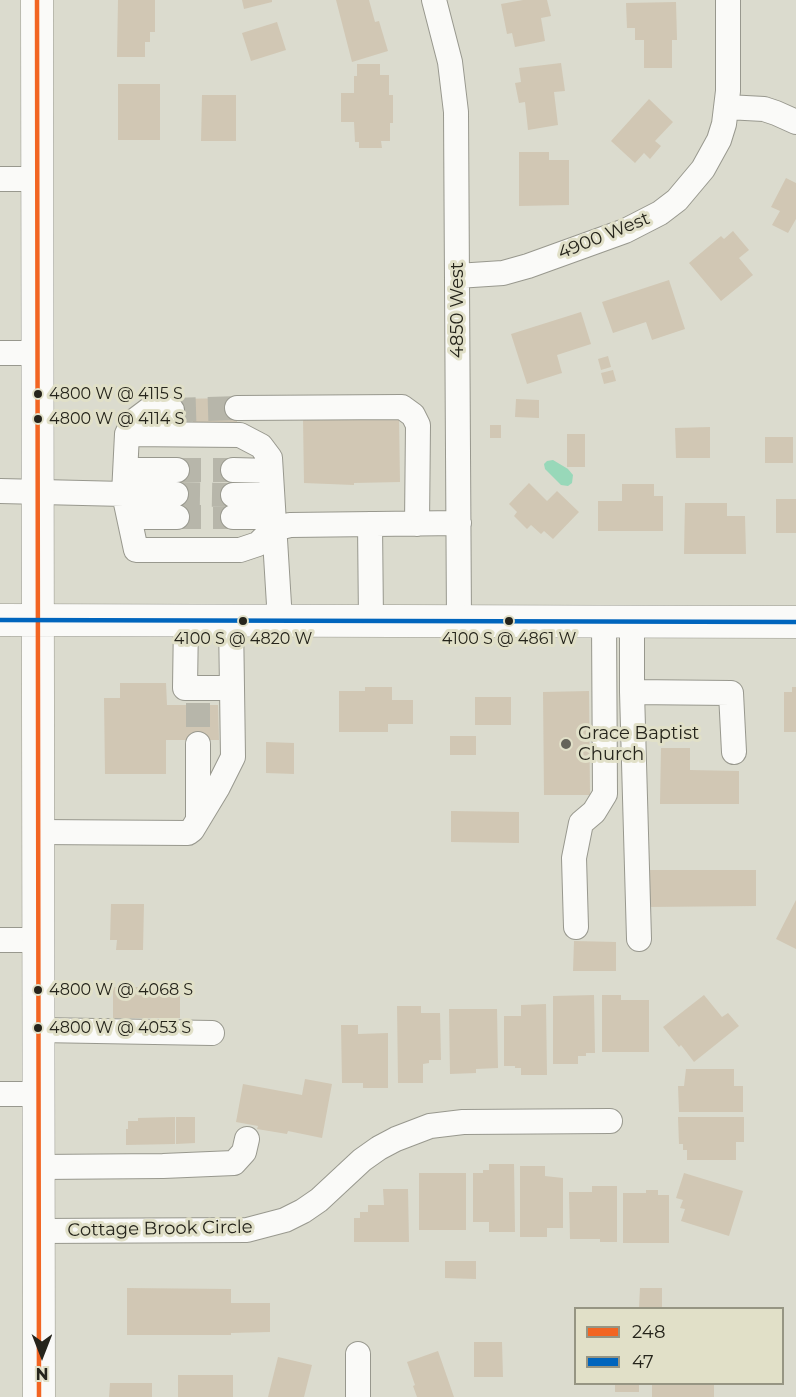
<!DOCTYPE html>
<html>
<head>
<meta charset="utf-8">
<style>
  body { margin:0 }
  #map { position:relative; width:796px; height:1397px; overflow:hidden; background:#dbdbce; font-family:Montserrat,sans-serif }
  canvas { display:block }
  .legend { position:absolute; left:574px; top:1307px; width:210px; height:78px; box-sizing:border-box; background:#e1e0c8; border:2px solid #969583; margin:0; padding:8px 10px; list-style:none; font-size:18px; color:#25241b }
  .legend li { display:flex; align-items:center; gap:12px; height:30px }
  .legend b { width:30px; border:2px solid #969583 }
  .north { position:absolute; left:12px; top:1325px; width:60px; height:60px; -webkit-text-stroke:4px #e1e0c8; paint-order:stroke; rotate:180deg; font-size:16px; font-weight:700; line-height:24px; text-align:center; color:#25241b }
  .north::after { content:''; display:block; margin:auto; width:21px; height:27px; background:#25241b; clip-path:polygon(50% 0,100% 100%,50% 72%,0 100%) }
</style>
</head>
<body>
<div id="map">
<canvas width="796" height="1397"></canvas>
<ul class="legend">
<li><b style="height:8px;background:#f26522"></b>248</li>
<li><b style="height:8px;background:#0065bd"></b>47</li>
</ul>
<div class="north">N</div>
</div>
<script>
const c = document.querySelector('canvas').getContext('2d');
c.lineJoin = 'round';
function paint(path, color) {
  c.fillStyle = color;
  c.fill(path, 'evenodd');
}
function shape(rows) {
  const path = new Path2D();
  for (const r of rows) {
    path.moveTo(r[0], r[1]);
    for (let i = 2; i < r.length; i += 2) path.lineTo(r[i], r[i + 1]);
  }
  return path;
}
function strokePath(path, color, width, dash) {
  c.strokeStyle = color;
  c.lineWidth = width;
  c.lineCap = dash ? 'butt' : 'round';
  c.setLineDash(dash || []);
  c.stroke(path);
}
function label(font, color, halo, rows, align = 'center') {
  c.font = font + ' Montserrat,sans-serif';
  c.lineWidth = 6;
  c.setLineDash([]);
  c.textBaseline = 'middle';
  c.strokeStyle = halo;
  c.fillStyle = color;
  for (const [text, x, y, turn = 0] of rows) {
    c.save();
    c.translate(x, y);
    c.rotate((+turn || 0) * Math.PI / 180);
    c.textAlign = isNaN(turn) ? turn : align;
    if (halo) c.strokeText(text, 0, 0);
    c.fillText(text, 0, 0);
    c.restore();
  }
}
paint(shape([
  [553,460,568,469,573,475,572,483,568,486,561,485,545,469,544,464,547,461]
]), '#98d8b9');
paint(shape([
  [118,0,155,0,155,32,150,32,150,42,145,42,145,57,117,57],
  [242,0,272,0,272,2,244,9],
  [336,0,369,0,375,22,379,21,388,51,352,62],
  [523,0,547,0,551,16,541,18,545,41,515,47,512,33,507,34,501,4],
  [676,2,677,40,672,40,672,68,644,68,644,40,635,40,635,28,627,28,626,3],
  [277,22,286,50,251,61,242,33],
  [561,63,565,91,554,92,558,125,528,130,525,102,519,103,515,83,521,82,519,68],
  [357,64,380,64,380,75,389,75,389,95,393,95,393,123,390,123,390,141,381,141,382,148,359,148,359,142,355,142,354,122,341,122,341,93,354,93,354,76,357,76],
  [118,84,160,84,160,140,118,140],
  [202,95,236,95,236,141,201,141],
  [649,99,673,122,655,141,661,146,650,159,644,153,635,163,611,141],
  [519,152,549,152,549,160,569,160,569,205,519,206],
  [786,178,796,183,796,219,788,233,772,225,780,211,771,207],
  [733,231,749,250,739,258,753,275,721,301,689,263,721,236,724,239],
  [669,280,685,329,652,340,646,322,613,333,602,302],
  [581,312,591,344,557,355,562,373,527,384,511,334],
  [608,356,611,367,601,370,598,359],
  [613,370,616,381,604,384,601,373],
  [237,398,237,428,193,428,193,420,172,421,172,399],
  [516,399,539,400,539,418,515,417],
  [399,417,400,482,354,483,354,485,304,483,303,418],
  [490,425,501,425,501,438,490,438],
  [710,427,710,458,676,458,675,428],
  [567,434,585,434,585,467,567,467],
  [765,437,793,437,793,463,765,463],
  [529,483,547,501,557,491,579,512,553,539,544,531,541,534,531,525,527,529,514,516,517,512,509,504],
  [622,484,654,484,654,496,663,496,663,531,598,531,598,501,622,501],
  [776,499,796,499,796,533,776,533],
  [685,503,727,503,727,516,745,516,746,554,684,554],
  [120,683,166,683,167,705,218,705,219,740,166,740,166,774,105,774,104,698,120,698],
  [365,687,392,687,392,700,413,700,413,724,388,724,388,732,339,732,339,691,365,691],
  [792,687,796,687,796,732,784,732,784,692,792,692],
  [589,691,590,795,544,795,543,692],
  [475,697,511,697,511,725,475,725],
  [450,736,476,736,476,755,450,755],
  [266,742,294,743,294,774,266,773],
  [661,748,690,748,690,770,739,771,739,804,660,804],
  [451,811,519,812,519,843,451,842],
  [646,870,756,870,756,906,647,907],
  [796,900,796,949,776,939],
  [111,904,144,904,143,950,116,950,117,940,110,940],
  [574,941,616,942,616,971,573,971],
  [113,987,180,987,180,1018,113,1018],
  [594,995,595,1053,586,1053,586,1056,578,1056,578,1064,553,1064,553,996],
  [602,995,621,995,621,1000,649,1000,649,1052,602,1052],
  [704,995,722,1017,728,1013,739,1026,694,1062,681,1045,679,1047,663,1027],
  [546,1004,547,1075,521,1075,521,1068,515,1068,515,1066,504,1066,504,1016,521,1016,521,1005],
  [397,1006,421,1006,421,1013,440,1013,441,1060,429,1060,429,1063,423,1064,423,1083,398,1083],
  [449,1009,497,1009,498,1068,476,1069,476,1073,450,1074],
  [341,1025,358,1025,358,1034,388,1033,388,1088,363,1088,363,1083,342,1083],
  [686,1069,734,1069,734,1086,743,1086,743,1112,679,1112,678,1086,684,1086],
  [305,1079,332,1084,322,1138,288,1131,287,1134,257,1129,258,1126,236,1122,243,1084,302,1095],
  [175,1117,175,1144,126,1145,126,1129,128,1129,128,1121,138,1121,138,1118],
  [176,1117,195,1117,195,1143,176,1144],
  [678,1117,744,1117,744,1142,736,1142,736,1160,687,1160,687,1150,683,1150,683,1144,679,1144],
  [489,1164,514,1164,515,1232,489,1232,489,1222,473,1222,473,1173,483,1173,483,1170,489,1170],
  [520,1166,545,1166,545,1176,563,1178,563,1228,547,1228,547,1237,520,1237],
  [419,1173,466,1173,466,1230,419,1230],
  [684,1173,743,1191,729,1236,681,1221,685,1209,680,1208,683,1200,676,1198],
  [592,1186,617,1186,617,1242,600,1242,600,1239,570,1239,569,1192,592,1192],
  [383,1189,408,1189,409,1242,354,1242,354,1218,360,1218,360,1212,368,1212,368,1205,384,1205],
  [646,1190,658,1190,658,1195,669,1195,669,1243,623,1243,623,1193,646,1193],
  [445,1261,476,1261,476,1279,445,1278],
  [127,1288,231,1289,231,1303,270,1303,270,1332,231,1333,231,1335,127,1335],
  [640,1288,662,1288,662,1308,639,1308],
  [474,1342,502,1342,503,1377,474,1377],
  [438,1351,454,1397,417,1397,413,1386,415,1385,407,1362],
  [278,1357,312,1365,304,1397,268,1397],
  [178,1375,233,1375,233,1397,178,1397],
  [110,1383,152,1383,152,1397,109,1397],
  [615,1384,639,1384,639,1392,615,1392],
  [652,1384,714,1384,714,1397,652,1397]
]), '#d1c7b4');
strokePath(shape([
  [172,410,237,408],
  [177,470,233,470],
  [176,494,233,495],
  [177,517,233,517],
  [198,703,198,744]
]), '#b7b6aa', 24, [24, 12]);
const minor = shape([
  [434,0,450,62,456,112,459,622],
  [727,107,764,109,776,113,796,122],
  [0,179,38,179],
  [457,276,503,273,528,266,625,231,660,213,677,200,703,169,719,140,724,124,728,91,728,0],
  [0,353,39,353],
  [237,408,402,407,413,415,418,425,417,524],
  [127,434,134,421,150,409,172,410],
  [126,470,177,470],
  [233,470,270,471],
  [0,491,124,494,136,550,240,550,258,544,273,529,290,525,459,523],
  [176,494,124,494,127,434,240,435,261,446,270,458,280,621],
  [233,495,272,495],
  [129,517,177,517],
  [233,517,273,517],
  [370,524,371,621],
  [231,621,232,688],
  [632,622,632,692,639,939],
  [632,692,731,693,734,752],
  [198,820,198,744],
  [38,832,188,833,192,830,218,787,233,757,232,688,185,688,186,621],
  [576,927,574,858,581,823,594,812,605,794,604,622],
  [0,940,38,940],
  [39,1030,212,1033],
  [0,1094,39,1094],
  [39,1167,163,1166,234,1163,244,1152,247,1139],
  [39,1231,247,1230,285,1220,303,1211,319,1200,362,1160,379,1148,396,1139,430,1126,463,1122,610,1121],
  [358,1354,358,1397]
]);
const major = shape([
  [37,0,39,1397],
  [0,620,796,622]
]);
strokePath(minor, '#98988e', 26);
strokePath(major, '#98988e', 33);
strokePath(minor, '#fafaf8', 24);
strokePath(major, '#fafaf8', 32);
strokePath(shape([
  [37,0,39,1397]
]), '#f26522', 4.5);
strokePath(shape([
  [0,620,796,622]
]), '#0065bd', 4.5);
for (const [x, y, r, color] of [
  [38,394,5,"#25241b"],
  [38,419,5,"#25241b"],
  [243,621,5,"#25241b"],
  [509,621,5,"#25241b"],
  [566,744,6,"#65645a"],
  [38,990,5,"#25241b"],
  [38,1028,5,"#25241b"]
]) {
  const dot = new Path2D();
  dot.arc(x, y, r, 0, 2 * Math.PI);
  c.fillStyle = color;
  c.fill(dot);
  strokePath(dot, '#e1e0c8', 2);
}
label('16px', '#25241b', '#e1e0c8', [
  ["4800 W @ 4115 S",49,394],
  ["4800 W @ 4114 S",49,419],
  ["4100 S @ 4820 W",243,639,"center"],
  ["4100 S @ 4861 W",509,639,"center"],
  ["4800 W @ 4068 S",49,990],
  ["4800 W @ 4053 S",49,1028]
], 'left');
label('18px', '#25241b', '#e1e0c8', [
  ["4900 West",604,236,-22],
  ["4850 West",458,310,-90],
  ["Cottage Brook Circle",160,1229,-1]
]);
label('18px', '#25241b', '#e1e0c8', [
  ["Grace Baptist",578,734],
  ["Church",578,755]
], 'left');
</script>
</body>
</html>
